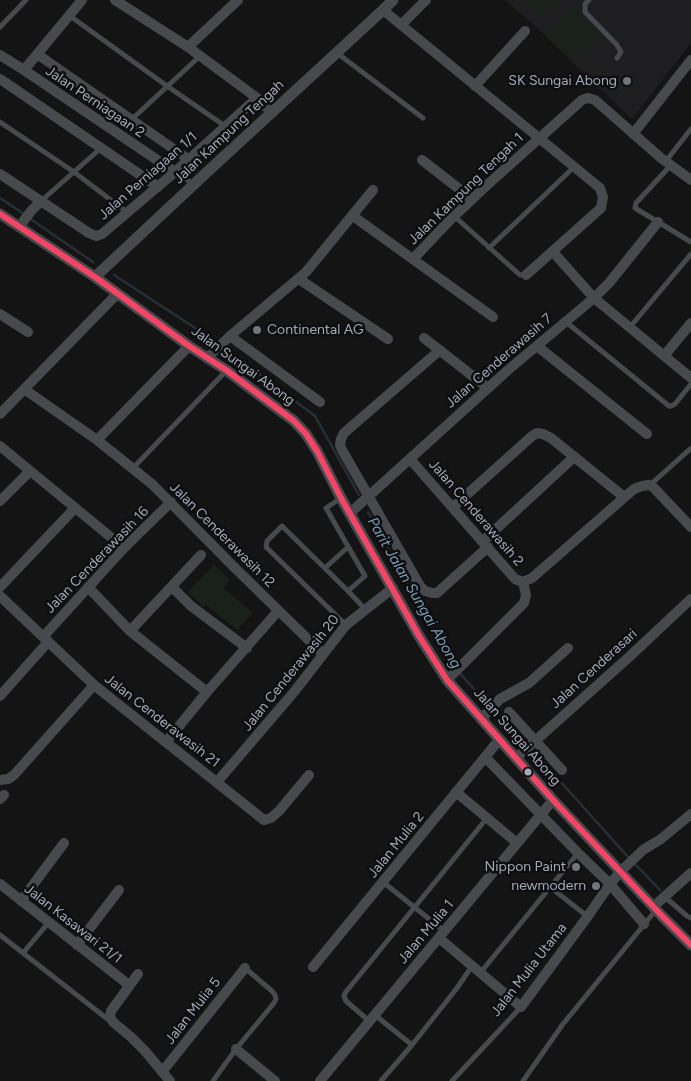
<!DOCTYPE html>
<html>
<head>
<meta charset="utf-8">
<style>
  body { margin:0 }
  canvas { display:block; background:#141414 }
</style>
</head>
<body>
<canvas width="691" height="1081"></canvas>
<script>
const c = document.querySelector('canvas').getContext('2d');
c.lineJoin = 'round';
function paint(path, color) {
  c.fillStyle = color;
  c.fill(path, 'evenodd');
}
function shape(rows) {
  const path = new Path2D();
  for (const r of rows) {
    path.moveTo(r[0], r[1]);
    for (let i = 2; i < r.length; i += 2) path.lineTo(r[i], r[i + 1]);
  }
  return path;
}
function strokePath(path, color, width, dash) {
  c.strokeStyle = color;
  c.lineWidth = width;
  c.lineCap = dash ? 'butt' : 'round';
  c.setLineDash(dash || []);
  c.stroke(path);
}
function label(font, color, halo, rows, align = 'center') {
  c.font = font + ' Figtree,sans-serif';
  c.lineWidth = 5;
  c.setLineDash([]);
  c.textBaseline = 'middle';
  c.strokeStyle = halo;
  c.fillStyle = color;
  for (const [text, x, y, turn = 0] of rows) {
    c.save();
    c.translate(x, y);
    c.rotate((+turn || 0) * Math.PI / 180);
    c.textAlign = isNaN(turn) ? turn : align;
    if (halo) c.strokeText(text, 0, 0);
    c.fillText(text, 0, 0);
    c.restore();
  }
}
paint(shape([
  [505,0,691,0,691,43,632,119,532,23]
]), '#1e1e20');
paint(shape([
  [522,0,559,0,543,17],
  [572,6,602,34,574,63,545,35],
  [214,565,230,580,223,588,253,613,237,630,207,605,204,607,188,592]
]), '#19211a');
strokePath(shape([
  [0,198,24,214],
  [29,218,93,262],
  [114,275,212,339],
  [231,353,315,416,359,495],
  [368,512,450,662,455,668],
  [459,672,490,708],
  [493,712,510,731,523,738],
  [535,752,559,780,629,858],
  [633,862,660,890]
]), '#262f36', 2.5);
strokePath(shape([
  [589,0,585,4,585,12,617,45,621,52,617,58],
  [70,16,167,86,225,126],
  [0,27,26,0],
  [337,53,423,118],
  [131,120,200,56],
  [0,122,74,172,128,213],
  [666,161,691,129],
  [671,165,636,203,635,208,691,242],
  [175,172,193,184],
  [41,201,101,148],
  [454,216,520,275,526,275],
  [489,248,574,167],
  [566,322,669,406,671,406,675,404,691,384],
  [630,327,691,254],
  [133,468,226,371],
  [650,485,690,449],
  [341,498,326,508,365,576,348,591],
  [325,568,348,547],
  [346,625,266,547,267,541,282,526,348,591,365,609],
  [383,882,444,931],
  [550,887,587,916],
  [665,897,687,916,691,918],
  [0,935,110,1021],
  [23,953,49,922],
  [481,972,578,853],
  [375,1015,412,1045,457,988,472,966],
  [369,1021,346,1001,344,996,345,993,487,818],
  [213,1081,236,1049,274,1003,276,999,275,995,272,991,245,968],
  [381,1081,412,1045],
  [452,1081,521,1007],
  [523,1081,563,1024,656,910]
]), '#47494d', 5);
strokePath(shape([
  [115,0,188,47,257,98,272,113],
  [383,10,600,188,603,197,601,208,526,275],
  [401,25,426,0],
  [188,47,238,0],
  [37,54,188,159],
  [0,55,24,70,175,172],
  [24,70,82,0],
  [0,79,158,187],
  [475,86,525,31],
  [633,134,691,60],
  [422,160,472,199],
  [0,174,89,233,96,236,102,234,175,172,257,98],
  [353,216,493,317],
  [19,227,31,211,41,201],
  [553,252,594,298,691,378],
  [413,259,451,219,486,186,582,100,588,98,595,100,661,158,691,180],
  [299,279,388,339],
  [0,314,28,332],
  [230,336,320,402],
  [424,338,488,388],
  [537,346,647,434],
  [440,350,344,433,341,439,340,445,342,450,420,586,425,591,432,593,437,593,488,547],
  [664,356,691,323],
  [207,358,230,336,306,272,373,190],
  [24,389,97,440,152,484,234,567,323,654],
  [0,414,117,294],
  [97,440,189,346],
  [0,446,124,548],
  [410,459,515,579,523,582],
  [0,501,30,471],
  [453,507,531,437,537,433,543,434,551,438,624,497],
  [350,513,508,370,594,298,609,283,658,222],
  [483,541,574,457],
  [523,582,532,578,634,489,642,486,649,485,653,487,691,527],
  [0,587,75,508],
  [88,587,130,631,207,692],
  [172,587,191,606,247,648],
  [0,596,94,685,264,820,271,818,279,811,309,775],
  [130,631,201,555],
  [43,637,124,548,171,502],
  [447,680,524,603,526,595,523,582],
  [0,696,48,642],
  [509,712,562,770],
  [481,719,500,699,529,683,568,648],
  [166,742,207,692,278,611],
  [485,757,578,853,610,884,644,924],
  [516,758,628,658,691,599],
  [0,780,8,779,14,775,94,685],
  [217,782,294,692,346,625,393,588],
  [456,792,517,843],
  [0,799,4,795],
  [0,884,129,985],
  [21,901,64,843],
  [653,907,691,873],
  [439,938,521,1007,588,916,610,884,621,871,643,850,661,839,691,814],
  [77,945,119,890],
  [313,967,499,740],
  [138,974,111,1011,110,1017,113,1022,131,1037,145,1051,170,1081],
  [236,1049,275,1081],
  [162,1072,245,968],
  [320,1081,553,800]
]), '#47494d', 10);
strokePath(shape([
  [0,214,95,277,189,346,226,370,294,421,306,434,317,451,341,498,419,636,447,680,553,800,662,916,691,945],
  [95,277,205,174,383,10,393,0]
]), '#47494d', 11);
strokePath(shape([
  [0,214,95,277,189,346,226,370,294,421,306,434,317,451,341,498,419,636,447,680,553,800,662,916,691,945]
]), '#f34667', 6);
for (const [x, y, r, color] of [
  [627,81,5,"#71767d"],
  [257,330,5,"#71767d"],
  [528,772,4.5,"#a3aab6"],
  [576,867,5,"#71767d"],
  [596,886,5,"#71767d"]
]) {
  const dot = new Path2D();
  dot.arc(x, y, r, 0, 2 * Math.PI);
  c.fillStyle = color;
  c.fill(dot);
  strokePath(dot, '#0e0e10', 2);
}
label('14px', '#a3aab6', '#0e0e10', [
  ["SK Sungai Abong",617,81],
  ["Continental AG",267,330,"left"],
  ["Nippon Paint",566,867],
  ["newmodern",586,886]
], 'right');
label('14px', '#a3aab6', '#0e0e10', [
  ["Jalan Perniagaan 2",95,102,34],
  ["Jalan Kampung Tengah",229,132,-43],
  ["Jalan Perniagaan 1/1",148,176,-41],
  ["Jalan Kampung Tengah 1",466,189,-44],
  ["Jalan Cenderawasih 7",499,361,-41],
  ["Jalan Sungai Abong",243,366,36],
  ["Jalan Cenderawasih 2",476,513,49],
  ["Jalan Cenderawasih 12",222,535,45],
  ["Jalan Cenderawasih 16",97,560,-46],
  ["Jalan Cenderasari",594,669,-42],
  ["Jalan Cenderawasih 20",291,673,-51],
  ["Jalan Cenderawasih 21",162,721,38],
  ["Jalan Sungai Abong",517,737,49],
  ["Jalan Mulia 2",396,845,-51],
  ["Jalan Kasawari 21/1",73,924,38],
  ["Jalan Mulia 1",426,932,-50],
  ["Jalan Mulia Utama",529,970,-52],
  ["Jalan Mulia 5",193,1011,-52]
]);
label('italic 15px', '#779bb5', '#0e0e10', [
  ["Parit Jalan Sungai Abong",414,593,60]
]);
</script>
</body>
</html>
